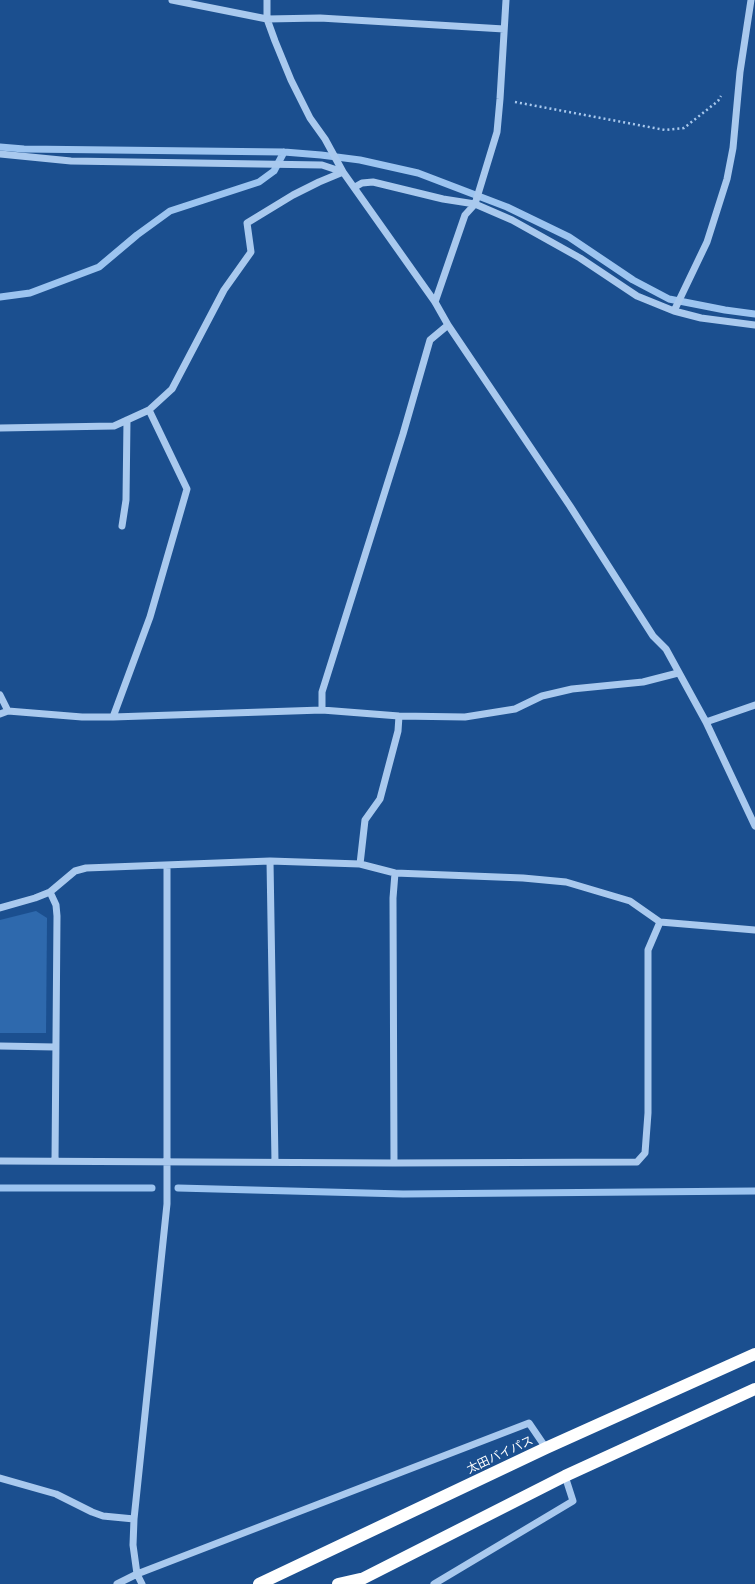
<!DOCTYPE html>
<html>
<head>
<meta charset="utf-8">
<style>
  body { margin:0 }
  canvas { display:block; background:#1b4f8f }
</style>
</head>
<body>
<canvas width="755" height="1584"></canvas>
<script>
const c = document.querySelector('canvas').getContext('2d');
c.lineJoin = 'round';
function paint(path, color) {
  c.fillStyle = color;
  c.fill(path, 'evenodd');
}
function shape(rows) {
  const path = new Path2D();
  for (const r of rows) {
    path.moveTo(r[0], r[1]);
    for (let i = 2; i < r.length; i += 2) path.lineTo(r[i], r[i + 1]);
  }
  return path;
}
function strokePath(path, color, width, dash) {
  c.strokeStyle = color;
  c.lineWidth = width;
  c.lineCap = dash ? 'butt' : 'round';
  c.setLineDash(dash || []);
  c.stroke(path);
}
function label(font, color, halo, rows, align = 'center') {
  c.font = font + ' "Alegreya Sans","Noto Sans JP",sans-serif';
  c.lineWidth = 3;
  c.setLineDash([]);
  c.textBaseline = 'middle';
  c.strokeStyle = halo;
  c.fillStyle = color;
  for (const [text, x, y, turn = 0] of rows) {
    c.save();
    c.translate(x, y);
    c.rotate((+turn || 0) * Math.PI / 180);
    c.textAlign = isNaN(turn) ? turn : align;
    if (halo) c.strokeText(text, 0, 0);
    c.fillText(text, 0, 0);
    c.restore();
  }
}
paint(shape([
  [36,911,47,918,46,1033,0,1033,0,920]
]), '#2e69ad');
strokePath(shape([
  [0,147,24,149,284,152,321,155,360,160,418,173,507,207,569,237,633,280,669,299,725,310,755,314],
  [0,297,30,293,99,267,137,235,170,211,259,182,274,171,284,152],
  [0,1188,152,1188],
  [178,1188,403,1194,755,1191]
]), '#9cc4f0', 7);
strokePath(shape([
  [515,102,665,130,684,128,718,101,721,96]
]), '#a9c9ee', 2.5, [2, 3]);
strokePath(shape([
  [172,0,267,19,320,18,504,29],
  [267,0,267,19,275,41,291,80,310,118,325,139,343,172,435,302,448,325,570,506,653,636,666,649,706,722,755,826],
  [0,154,71,161,322,165,343,172],
  [355,187,362,183,373,182,443,199,475,204,512,220,580,258,637,296,674,311,701,318,755,325],
  [435,302,465,215,475,204,497,132,500,99,506,0],
  [674,311,707,242,727,179,733,148,740,72,751,0],
  [0,428,114,426,149,410,172,389,224,290,251,252,247,223,293,195,319,182,343,172],
  [122,526,126,500,127,420],
  [0,695,8,711],
  [322,710,322,692,403,434,430,340,448,325],
  [0,714,8,711,82,717,113,717,322,710,399,716,465,717,515,709,542,696,572,689,643,682,678,673],
  [113,717,150,617,187,489,149,410],
  [706,722,755,705],
  [270,861,275,1162],
  [360,864,365,820,380,799,398,731,399,716],
  [50,892,56,905,57,916,55,1161],
  [0,908,35,898,50,892,75,871,86,868,270,861,360,864,395,873,523,878,566,882,630,901,660,922,755,930],
  [0,1046,55,1047],
  [0,1161,394,1163,637,1162,645,1153,648,1113,648,950,660,922],
  [394,1163,393,898,395,873],
  [0,1478,56,1494,92,1512,103,1516,134,1519],
  [117,1584,137,1574,529,1423,546,1448],
  [142,1584,137,1574,133,1545,134,1519,167,1204,167,866],
  [434,1584,573,1501,565,1476]
]), '#a9c9ee', 7);
strokePath(shape([
  [259,1584,546,1448,755,1354],
  [338,1584,360,1579],
  [352,1584,565,1476,755,1389]
]), '#fff', 12);
label('12px', '#fff', '#1b4f8f', [
  ["太田バイパス",500,1455,-25]
]);
</script>
</body>
</html>
